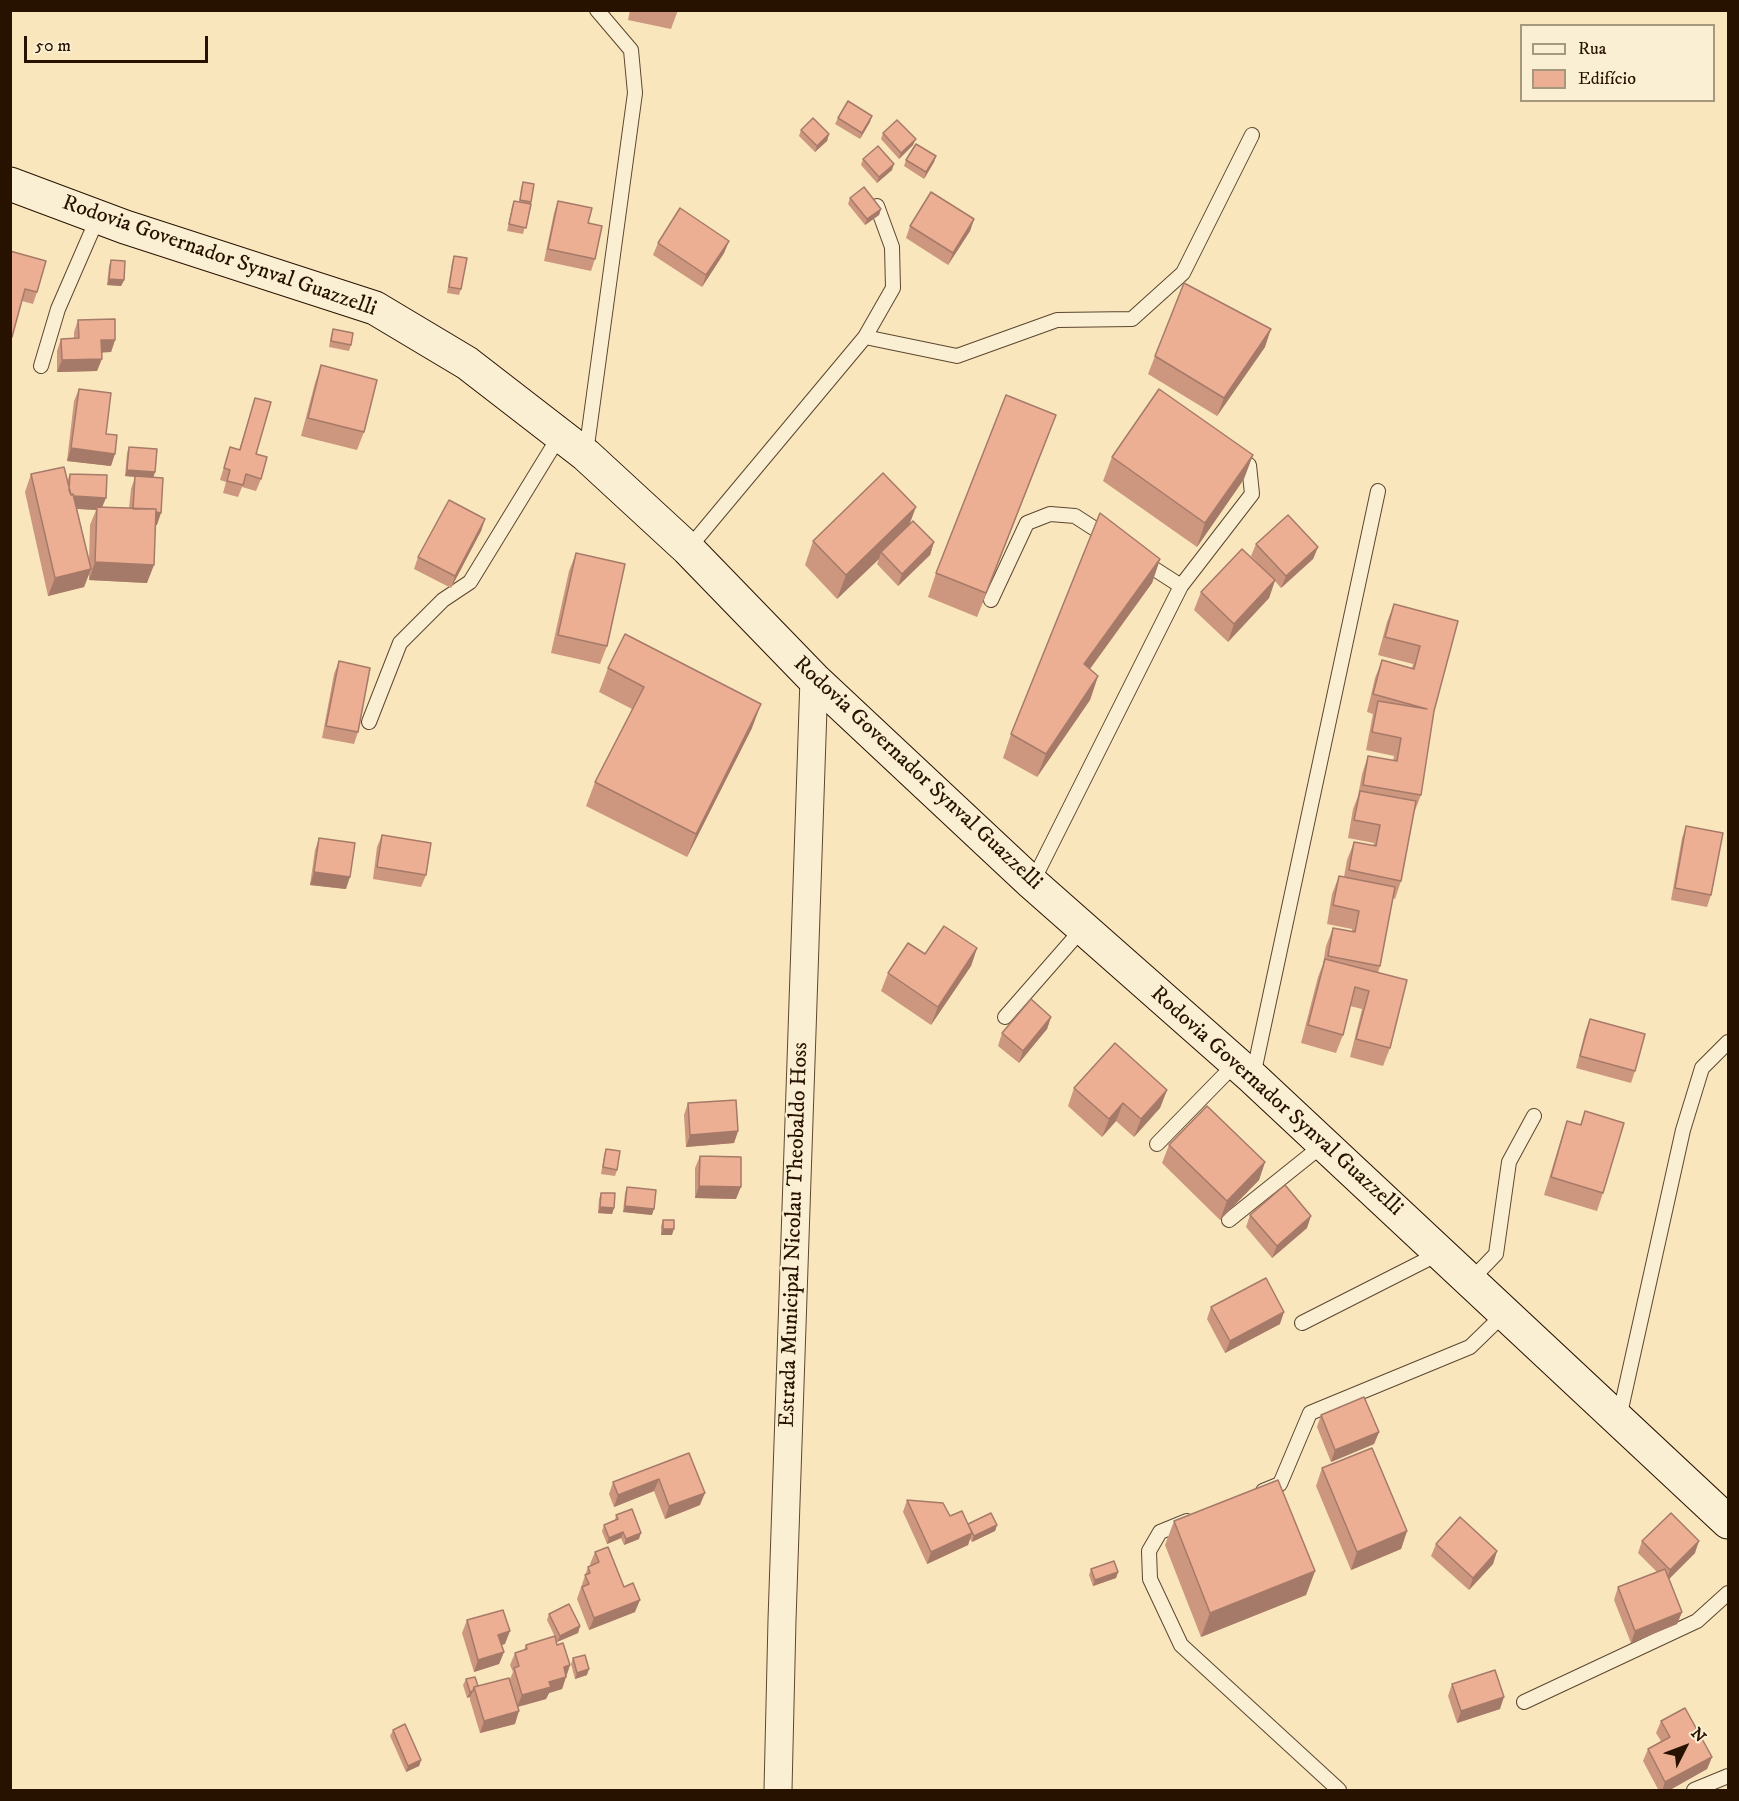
<!DOCTYPE html>
<html>
<head>
<meta charset="utf-8">
<style>
  body { margin:0 }
  #map { position:relative; width:1739px; height:1801px; overflow:hidden; background:#f9e6bc; font-family:"IM FELL DW Pica",serif }
  canvas { display:block }
  .frame { position:absolute; inset:0; border:12px solid #271200; pointer-events:none }
  .legend { position:absolute; left:1520px; top:24px; width:195px; height:78px; box-sizing:border-box; background:#fbefd3; border:2px solid #a6977f; margin:0; padding:8px 10px; list-style:none; font-size:18px; color:#271200 }
  .legend li { display:flex; align-items:center; gap:12px; height:30px }
  .legend b { width:30px; border:2px solid #a6977f }
  .north { position:absolute; left:1655px; top:1717px; width:60px; height:60px; -webkit-text-stroke:4px #fbefd3; paint-order:stroke; rotate:48deg; font-size:16px; font-weight:700; line-height:24px; text-align:center; color:#271200 }
  .north::after { content:''; display:block; margin:auto; width:21px; height:27px; background:#271200; clip-path:polygon(50% 0,100% 100%,50% 72%,0 100%) }
  .scale { position:absolute; left:24px; top:36px; width:184px; height:27px; box-sizing:border-box; border:3px solid #271200; border-top:0; padding-left:8px; font-size:18px; line-height:21px; white-space:nowrap; color:#271200; -webkit-text-stroke:4px #fbefd3; paint-order:stroke }
</style>
</head>
<body>
<div id="map">
<canvas width="1739" height="1801"></canvas>
<div class="frame"></div>
<ul class="legend">
<li><b style="height:8px;background:#fbefd3"></b>Rua</li>
<li><b style="height:16px;background:#edaf94"></b>Edifício</li>
</ul>
<div class="north">N</div>
<div class="scale">50 m</div>
</div>
<script>
const c = document.querySelector('canvas').getContext('2d');
c.lineJoin = 'round';
function shape(rows) {
  const path = new Path2D();
  for (const r of rows) {
    path.moveTo(r[0], r[1]);
    for (let i = 2; i < r.length; i += 2) path.lineTo(r[i], r[i + 1]);
  }
  return path;
}
function strokePath(path, color, width, dash) {
  c.strokeStyle = color;
  c.lineWidth = width;
  c.lineCap = dash ? 'butt' : 'round';
  c.setLineDash(dash || []);
  c.stroke(path);
}
function paint(path, color) {
  c.fillStyle = color;
  c.fill(path, 'evenodd');
}
function label(font, color, halo, rows, align = 'center') {
  c.font = font + ' "IM FELL DW Pica",serif';
  c.lineWidth = 4.5;
  c.setLineDash([]);
  c.textBaseline = 'middle';
  c.strokeStyle = halo;
  c.fillStyle = color;
  for (const [text, x, y, turn = 0] of rows) {
    c.save();
    c.translate(x, y);
    c.rotate((+turn || 0) * Math.PI / 180);
    c.textAlign = isNaN(turn) ? turn : align;
    if (halo) c.strokeText(text, 0, 0);
    c.fillText(text, 0, 0);
    c.restore();
  }
}
const lane = shape([
  [865,337,957,356,1057,320,1132,319,1183,273,1252,135],
  [41,366,58,309,98,217],
  [586,453,635,93,631,50,597,10],
  [688,549,865,337,893,288,892,247,877,206],
  [1142,561,1181,586],
  [991,600,1027,523,1050,514,1075,516,1109,538],
  [369,722,400,643,443,600,470,582,560,435],
  [1032,883,1181,586,1252,494,1249,465,1236,456],
  [1005,1017,1083,928],
  [1253,1076,1378,491],
  [1157,1144,1236,1063],
  [1229,1220,1324,1144],
  [1470,1281,1496,1254,1509,1162,1534,1116],
  [1302,1323,1440,1253],
  [1619,1418,1683,1130,1702,1068,1728,1042],
  [1263,1491,1280,1484,1310,1413,1470,1347,1505,1313],
  [1187,1521,1160,1532,1149,1551,1150,1579,1181,1645,1339,1790],
  [1524,1702,1697,1621,1728,1593],
  [1694,1790,1728,1776]
]);
const street = shape([
  [778,1790,782,1620,814,679]
]);
const secondary = shape([
  [10,184,125,227,375,308,467,363,586,455,688,549,814,679,1032,883,1253,1078,1728,1522]
]);
strokePath(lane, '#5c472f', 16);
strokePath(street, '#5c472f', 29);
strokePath(secondary, '#271200', 35);
strokePath(lane, '#fbefd3', 14);
strokePath(street, '#fbefd3', 27);
strokePath(secondary, '#fbefd3', 33);
paint(shape([
  [630,10,678,10,671,29,628,20],
  [838,118,870,122,860,139,835,124],
  [801,130,829,134,827,141,815,152,799,136],
  [883,133,913,145,899,159,881,139],
  [936,156,934,162,924,179,904,166,906,160],
  [863,159,892,170,877,183,861,165],
  [523,182,531,202,523,234,507,231,512,207,514,201,519,202,521,188],
  [850,198,881,209,879,215,865,225,848,204],
  [558,201,595,259,591,271,544,261,554,213],
  [974,219,970,231,948,265,906,238,910,226],
  [729,241,724,253,702,287,653,255,658,243],
  [10,251,37,292,33,304,22,301,10,341],
  [454,256,461,289,459,295,447,293,452,262],
  [111,260,124,280,121,286,107,285,109,266],
  [78,320,115,340,111,352,102,352,97,371,57,372,57,351,61,339,74,338,74,332],
  [333,329,351,345,349,351,329,347,331,335],
  [1265,347,1217,416,1148,374,1155,356],
  [321,365,364,432,357,450,301,436,315,383],
  [79,389,106,434,111,466,67,461,74,401],
  [255,398,256,454,261,479,256,491,242,487,238,497,223,493,226,482,220,480,230,447,239,450],
  [1056,415,977,617,928,597,936,573],
  [129,447,155,472,153,478,157,525,155,525,147,583,89,580,89,574,84,587,48,596,25,492,31,474,67,481,70,474,102,507,129,508,131,489,135,477,125,476,127,453],
  [77,509,96,510,90,525,89,563],
  [1112,457,1244,479,1197,547,1103,481],
  [485,519,481,531,451,588,414,569,418,557],
  [910,523,934,542,930,555,898,586,877,564,879,559,837,599,805,565,813,541],
  [1256,544,1318,547,1313,559,1281,588,1275,581,1269,598,1228,642,1194,610,1201,592,1264,570,1251,556],
  [576,553,607,646,600,664,551,653,569,571],
  [1160,559,1152,583,1090,669,1098,676,1090,700,1037,777,1003,758,1011,734],
  [1394,604,1458,621,1434,711,1421,795,1414,813,1401,881,1395,899,1393,898,1380,966,1378,973,1390,1048,1383,1066,1350,1057,1362,1009,1350,1006,1343,1035,1336,1053,1301,1043,1318,977,1323,964,1326,946,1333,928,1352,932,1352,929,1327,924,1332,894,1339,876,1344,877,1347,860,1354,842,1373,846,1374,843,1348,838,1353,809,1358,796,1362,774,1368,756,1393,761,1394,756,1366,750,1372,719,1373,714,1367,712,1375,678,1382,660,1412,668,1413,664,1378,655,1387,622],
  [339,661,358,732,354,744,322,738,334,674],
  [608,668,752,728,687,857,586,806,595,782,632,709,599,692],
  [1686,826,1711,895,1707,907,1671,900,1682,838],
  [382,835,426,875,421,887,373,879,377,847],
  [319,838,346,889,310,885,315,850],
  [977,948,971,966,931,1025,881,991,888,973,925,954],
  [1051,1017,1047,1029,1019,1063,998,1046,1002,1033],
  [1590,1019,1635,1071,1631,1083,1576,1068,1585,1032],
  [1074,1088,1167,1090,1160,1108,1134,1137,1116,1121,1102,1137,1068,1106],
  [688,1103,738,1131,734,1143,686,1147,684,1115],
  [1585,1111,1603,1193,1597,1211,1544,1195,1561,1139,1567,1121,1580,1125],
  [1169,1145,1265,1162,1259,1180,1220,1220,1162,1163],
  [606,1149,617,1170,615,1176,601,1174,604,1155],
  [700,1156,736,1199,695,1198,695,1168],
  [627,1187,652,1215,623,1212,625,1193],
  [601,1193,614,1208,612,1214,598,1213,599,1199],
  [1250,1215,1307,1228,1272,1258,1246,1227],
  [663,1220,672,1235,661,1235,661,1226],
  [1211,1307,1280,1324,1225,1353,1207,1319],
  [1321,1415,1379,1432,1374,1444,1331,1462,1317,1427],
  [689,1453,700,1505,665,1519,654,1491,614,1507,609,1494,613,1482],
  [1322,1468,1407,1531,1401,1549,1351,1570,1316,1486],
  [907,1500,950,1516,968,1524,997,1525,995,1531,972,1542,970,1539,968,1545,927,1564,903,1512],
  [616,1515,639,1539,624,1545,621,1538,607,1544,602,1531,604,1525,615,1521],
  [1174,1521,1315,1571,1306,1595,1201,1637,1165,1545],
  [1642,1541,1695,1553,1669,1579,1682,1612,1677,1624,1631,1643,1614,1600,1618,1587,1657,1572,1638,1553],
  [1436,1544,1497,1551,1493,1564,1469,1590,1431,1556],
  [595,1552,624,1587,635,1612,589,1630,577,1599,588,1567,591,1566,590,1564],
  [1091,1569,1118,1572,1116,1578,1093,1586,1089,1575],
  [549,1614,580,1626,578,1633,557,1642,555,1637,557,1645,570,1665,562,1689,549,1693,546,1699,518,1707,515,1724,480,1733,470,1700,470,1697,467,1698,463,1685,466,1679,478,1686,510,1679,513,1672,510,1665,515,1653,524,1650,526,1645,555,1637,547,1620],
  [467,1620,505,1644,501,1645,504,1652,499,1664,474,1672,462,1633],
  [573,1658,587,1675,575,1679,571,1664],
  [1452,1684,1500,1709,1457,1723,1448,1696],
  [1661,1721,1712,1757,1707,1769,1668,1791,1659,1791,1643,1761,1648,1749,1661,1741,1656,1733],
  [393,1730,421,1760,419,1766,406,1772,390,1736]
]), '#cc967f');
paint(shape([
  [872,116,870,122,860,139,862,133],
  [829,134,827,141,815,152,817,146],
  [916,139,913,145,899,159,901,153],
  [936,156,934,162,924,179,926,172],
  [894,164,892,170,877,183,879,177],
  [881,209,879,215,865,225,867,219],
  [974,219,970,231,948,265,953,253],
  [729,241,724,253,702,287,706,275],
  [109,279,124,280,121,286,107,285],
  [1271,329,1265,347,1217,416,1224,398],
  [101,340,115,340,111,352,97,353],
  [102,359,97,371,57,372,62,360],
  [1056,415,1047,439,977,617,986,593],
  [71,448,115,454,111,466,67,461],
  [1253,455,1244,479,1197,547,1205,523],
  [127,470,155,472,153,478,125,476],
  [69,496,106,498,101,510,97,507,96,510,65,508],
  [916,507,907,531,881,552,879,559,837,599,846,575],
  [133,511,161,513,157,525,128,523],
  [485,519,481,531,451,588,455,576],
  [934,542,930,555,898,586,902,574],
  [1318,547,1313,559,1281,588,1286,576],
  [1160,559,1152,583,1076,688,1084,664],
  [95,562,154,565,147,583,89,580],
  [91,569,84,587,48,596,55,578],
  [1275,580,1269,598,1228,642,1234,624],
  [1098,676,1090,700,1037,777,1046,754],
  [761,704,752,728,687,857,696,834],
  [314,872,350,877,346,889,310,885],
  [977,948,971,966,931,1025,938,1007],
  [1051,1017,1047,1029,1019,1063,1023,1051],
  [1167,1090,1160,1108,1134,1137,1141,1119],
  [1123,1103,1116,1121,1102,1137,1109,1119],
  [738,1131,734,1143,686,1147,690,1135],
  [1265,1162,1259,1180,1220,1220,1227,1201],
  [699,1186,741,1187,736,1199,695,1198],
  [625,1206,654,1209,652,1215,623,1212],
  [600,1207,614,1208,612,1214,598,1213],
  [1311,1216,1307,1228,1272,1258,1277,1246],
  [663,1229,674,1229,672,1235,661,1235],
  [1284,1312,1280,1324,1225,1353,1230,1341],
  [1379,1432,1374,1444,1331,1462,1335,1450],
  [659,1479,654,1491,614,1507,618,1495],
  [705,1493,700,1505,665,1519,669,1506],
  [997,1525,995,1531,972,1542,974,1536],
  [1407,1531,1401,1549,1351,1570,1357,1552],
  [623,1532,621,1538,607,1544,609,1538],
  [641,1533,639,1539,624,1545,626,1539],
  [972,1533,968,1545,927,1564,931,1552],
  [1699,1541,1695,1553,1666,1582,1670,1570],
  [1497,1551,1493,1564,1469,1590,1473,1578],
  [1315,1571,1306,1595,1201,1637,1210,1613],
  [1118,1572,1116,1578,1093,1586,1095,1580],
  [640,1600,635,1612,589,1630,594,1618],
  [1682,1612,1677,1624,1631,1643,1635,1631],
  [580,1626,578,1633,557,1642,560,1636],
  [510,1631,505,1644,494,1647,498,1635],
  [504,1652,499,1664,474,1672,478,1660],
  [570,1665,562,1689,549,1693,546,1699,517,1707,522,1695,549,1682,564,1667],
  [589,1669,587,1675,575,1679,577,1673],
  [473,1691,470,1697,467,1698,470,1692],
  [1504,1697,1500,1709,1457,1723,1461,1711],
  [519,1711,515,1724,480,1733,484,1721],
  [1712,1757,1707,1769,1668,1791,1662,1791,1665,1782],
  [421,1760,419,1766,406,1772,408,1766]
]), '#a67a68');
const building = shape([
  [848,101,872,116,862,133,838,118,848,101],
  [813,118,829,134,817,146,801,130,813,118],
  [897,120,916,139,901,153,883,133,897,120],
  [916,144,936,156,926,172,906,160,916,144],
  [878,146,894,164,879,177,863,159,878,146],
  [523,182,534,184,531,202,520,200,523,182],
  [864,187,881,209,867,219,850,198,864,187],
  [931,192,974,219,953,253,910,226,931,192],
  [514,201,531,204,526,228,509,224,514,201],
  [558,201,592,208,588,223,602,226,595,259,548,249,558,201],
  [680,208,729,241,706,275,658,243,680,208],
  [10,251,46,261,37,292,25,289,12,337,10,337,10,251],
  [454,256,467,258,461,289,449,287,454,256],
  [111,260,125,261,124,280,109,279,111,260],
  [1184,283,1271,329,1224,398,1155,356,1184,283],
  [115,319,115,340,101,340,102,359,62,360,61,339,79,338,78,320,115,319],
  [333,329,353,333,351,345,331,341,333,329],
  [321,365,377,380,364,432,308,418,321,365],
  [79,389,111,393,106,434,117,435,115,454,71,448,79,389],
  [1159,389,1253,455,1205,523,1112,457,1159,389],
  [1006,395,1056,415,986,593,936,573,1006,395],
  [255,398,271,402,256,454,267,457,261,479,246,474,243,485,227,481,230,470,224,468,230,447,240,450,255,398],
  [129,447,157,449,155,472,127,470,129,447],
  [64,467,71,495,73,494,91,569,55,578,31,474,64,467],
  [883,473,916,507,846,575,813,541,883,473],
  [70,474,107,475,106,498,74,496,73,494,71,495,69,490,70,474],
  [135,476,163,478,161,513,156,512,156,509,133,509,135,476],
  [449,500,485,519,455,576,418,557,449,500],
  [97,507,156,509,154,565,95,562,97,507],
  [1100,513,1160,559,1084,664,1098,676,1046,754,1011,734,1100,513],
  [1288,515,1318,547,1286,576,1256,544,1288,515],
  [913,521,934,542,902,574,881,552,913,521],
  [1242,549,1275,580,1234,624,1201,592,1242,549],
  [576,553,625,564,607,646,558,635,576,553],
  [1394,604,1458,621,1434,711,1421,795,1363,785,1368,756,1397,761,1401,738,1372,732,1378,701,1427,709,1373,694,1382,660,1414,669,1420,646,1385,637,1394,604],
  [625,634,761,704,696,834,595,782,644,687,608,668,625,634],
  [339,661,370,668,358,732,326,726,339,661],
  [1360,791,1416,801,1401,881,1349,870,1354,842,1376,846,1380,825,1354,820,1360,791],
  [1686,826,1723,833,1711,895,1675,888,1686,826],
  [382,835,431,843,426,875,377,867,382,835],
  [319,838,355,843,350,877,314,872,319,838],
  [1339,876,1395,887,1380,966,1328,956,1333,928,1355,932,1359,911,1333,905,1339,876],
  [944,926,977,948,938,1007,888,973,908,943,925,954,944,926],
  [1325,959,1407,980,1390,1048,1356,1039,1369,991,1355,987,1343,1035,1308,1025,1325,959],
  [1031,999,1051,1017,1023,1051,1002,1033,1031,999],
  [1590,1019,1645,1034,1635,1071,1580,1056,1590,1019],
  [1115,1043,1167,1090,1141,1119,1123,1103,1109,1119,1074,1088,1115,1043],
  [736,1100,738,1131,690,1135,688,1103,736,1100],
  [1207,1106,1265,1162,1227,1201,1169,1145,1207,1106],
  [1585,1111,1624,1123,1603,1193,1551,1177,1567,1121,1581,1125,1585,1111],
  [606,1149,620,1151,617,1170,603,1167,606,1149],
  [700,1156,741,1157,741,1187,699,1186,700,1156],
  [1285,1185,1311,1216,1277,1246,1250,1215,1285,1185],
  [627,1187,656,1190,654,1209,625,1206,627,1187],
  [601,1193,615,1193,614,1208,600,1207,601,1193],
  [663,1220,674,1220,674,1229,663,1229,663,1220],
  [1266,1278,1284,1312,1230,1341,1211,1307,1266,1278],
  [1364,1397,1379,1432,1335,1450,1321,1415,1364,1397],
  [1372,1448,1407,1531,1357,1552,1322,1468,1372,1448],
  [689,1453,705,1493,669,1506,659,1479,618,1495,613,1482,689,1453],
  [1278,1480,1315,1571,1210,1613,1174,1521,1278,1480],
  [907,1500,943,1503,950,1516,962,1511,972,1533,931,1552,907,1500],
  [632,1509,641,1533,626,1539,623,1532,609,1538,604,1525,618,1519,616,1515,632,1509],
  [991,1513,997,1525,974,1536,968,1524,991,1513],
  [1671,1513,1699,1541,1670,1570,1642,1541,1671,1513],
  [1460,1517,1497,1551,1473,1578,1436,1544,1460,1517],
  [608,1547,624,1587,633,1583,640,1600,594,1618,582,1587,589,1584,585,1575,590,1573,588,1567,599,1562,595,1552,608,1547],
  [1114,1561,1118,1572,1095,1580,1091,1569,1114,1561],
  [1665,1569,1682,1612,1635,1631,1618,1587,1665,1569],
  [569,1604,580,1626,560,1636,549,1614,569,1604],
  [503,1610,510,1631,498,1635,504,1652,478,1660,467,1620,503,1610],
  [555,1636,557,1645,563,1643,570,1665,564,1667,566,1677,549,1682,551,1687,522,1695,514,1668,519,1666,515,1653,527,1649,526,1645,555,1636],
  [585,1655,589,1669,577,1673,573,1658,585,1655],
  [1495,1670,1504,1697,1461,1711,1452,1684,1495,1670],
  [475,1677,478,1686,474,1687,473,1691,470,1692,466,1679,475,1677],
  [509,1678,519,1711,484,1721,474,1687,509,1678],
  [1685,1708,1712,1757,1665,1782,1648,1749,1670,1737,1661,1721,1685,1708],
  [405,1724,421,1760,408,1766,393,1730,405,1724]
]);
paint(building, '#edaf94');
strokePath(building, '#a67a68', 1.5);
label('22px', '#271200', '#fbefd3', [
  ["Rodovia Governador Synval Guazzelli",219,257,19],
  ["Rodovia Governador Synval Guazzelli",917,774,43],
  ["Rodovia Governador Synval Guazzelli",1276,1102,42],
  ["Estrada Municipal Nicolau Theobaldo Hoss",795,1235,-88]
]);
</script>
</body>
</html>
